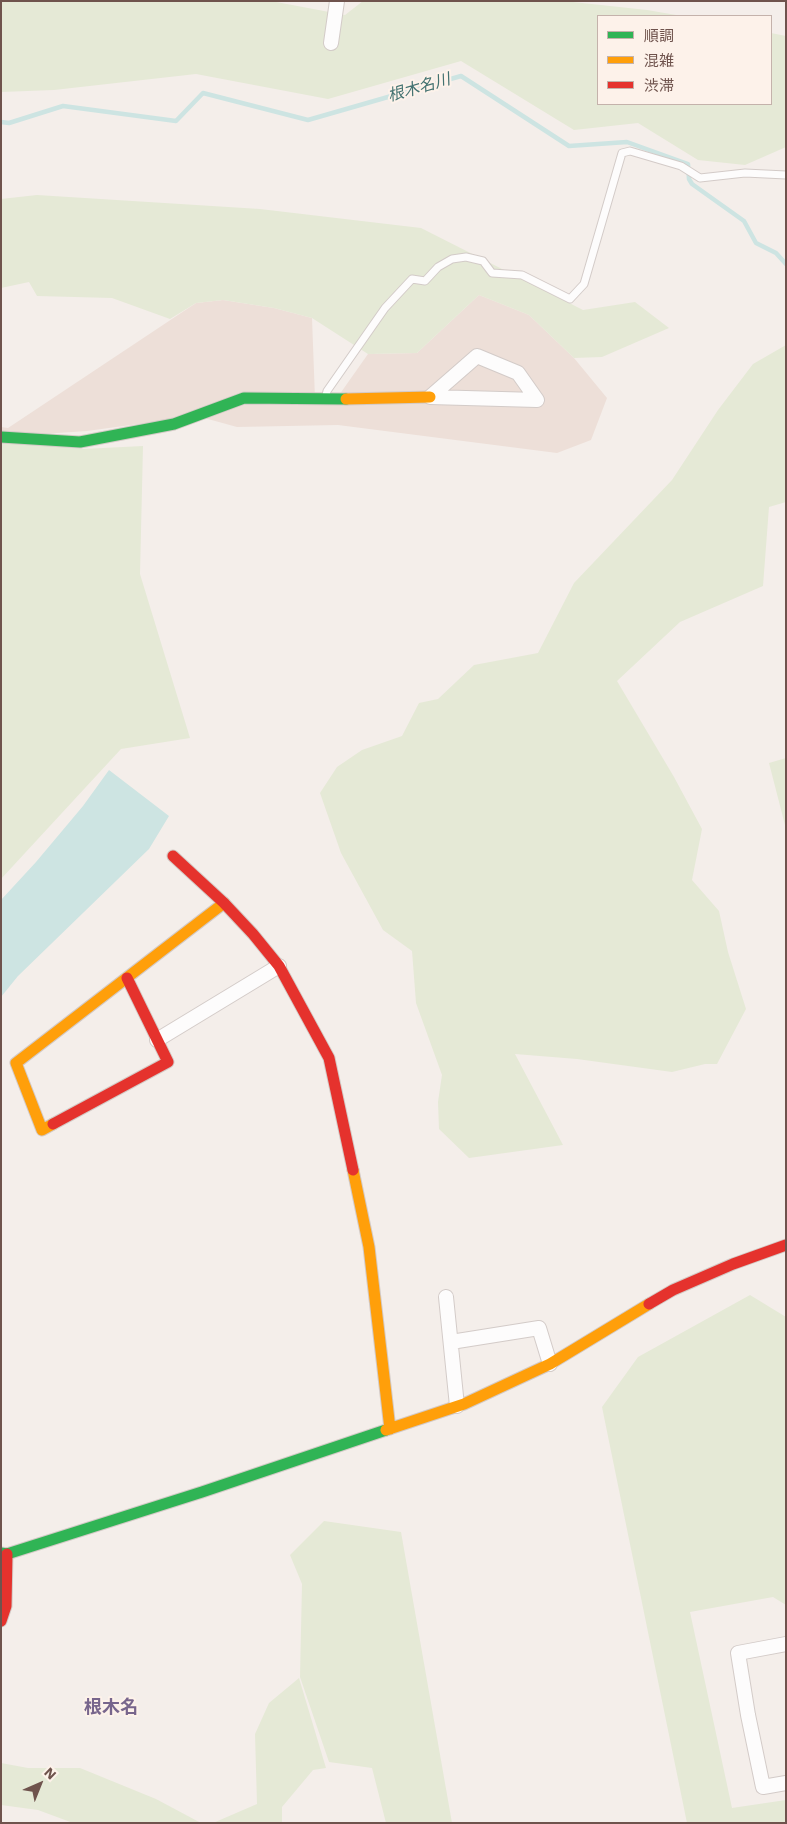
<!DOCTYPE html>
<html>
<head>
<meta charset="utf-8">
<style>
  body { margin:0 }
  #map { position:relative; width:787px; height:1824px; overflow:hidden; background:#f4eeea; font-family:"Work Sans","Noto Sans JP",sans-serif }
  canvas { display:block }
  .frame { position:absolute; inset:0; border:2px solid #6f534d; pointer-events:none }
  .legend { position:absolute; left:597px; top:15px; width:175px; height:90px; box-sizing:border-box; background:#fdf2ea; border:1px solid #c4b2ab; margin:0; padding:6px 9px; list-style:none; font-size:15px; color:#6f534d }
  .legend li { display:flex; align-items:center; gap:10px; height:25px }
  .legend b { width:25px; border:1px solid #c4b2ab }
  .north { position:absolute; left:15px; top:1759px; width:50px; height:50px; -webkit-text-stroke:4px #fdf2ea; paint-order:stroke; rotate:44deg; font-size:14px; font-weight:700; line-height:20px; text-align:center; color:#6f534d }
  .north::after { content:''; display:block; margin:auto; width:18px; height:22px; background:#6f534d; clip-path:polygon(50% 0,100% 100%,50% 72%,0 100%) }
</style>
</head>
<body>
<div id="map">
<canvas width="787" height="1824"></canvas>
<div class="frame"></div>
<ul class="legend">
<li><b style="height:6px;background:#30b455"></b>順調</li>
<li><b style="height:6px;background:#ff9f0a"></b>混雑</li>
<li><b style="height:6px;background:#e5322d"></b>渋滞</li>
</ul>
<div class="north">N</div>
</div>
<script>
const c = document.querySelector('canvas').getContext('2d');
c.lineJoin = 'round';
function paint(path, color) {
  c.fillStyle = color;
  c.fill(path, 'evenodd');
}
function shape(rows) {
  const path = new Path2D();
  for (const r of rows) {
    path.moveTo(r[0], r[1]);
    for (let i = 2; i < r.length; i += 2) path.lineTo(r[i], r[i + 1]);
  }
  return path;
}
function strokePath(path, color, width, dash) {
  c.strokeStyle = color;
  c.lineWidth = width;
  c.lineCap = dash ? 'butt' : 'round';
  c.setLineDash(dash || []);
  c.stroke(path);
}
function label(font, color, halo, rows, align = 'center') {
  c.font = font + ' "Work Sans","Noto Sans JP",sans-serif';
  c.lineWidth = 4;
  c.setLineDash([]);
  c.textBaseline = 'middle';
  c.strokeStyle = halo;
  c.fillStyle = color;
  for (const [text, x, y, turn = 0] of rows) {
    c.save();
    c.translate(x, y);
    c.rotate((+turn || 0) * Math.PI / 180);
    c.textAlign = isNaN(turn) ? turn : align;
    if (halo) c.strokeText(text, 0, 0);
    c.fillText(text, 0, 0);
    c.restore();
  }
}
paint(shape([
  [479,295,529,315,574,358,607,398,591,440,557,453,338,425,237,427,197,416,87,431,42,434,1,431,1,427,8,428,196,303,223,300,274,308,312,318,315,399,337,398,368,354,417,353]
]), '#eddfd8');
paint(shape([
  [1,1,271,1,345,15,363,1,564,1,647,10,682,16,598,16,598,104,771,104,771,33,786,36,786,147,745,165,698,160,638,123,574,130,461,61,328,99,196,74,54,90,1,92],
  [37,195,260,209,421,228,583,310,635,302,669,328,602,357,574,358,529,315,479,295,417,353,368,354,312,318,274,308,223,300,196,303,170,319,112,298,37,296,29,282,1,288,1,199],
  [786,345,786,502,769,507,763,586,680,622,617,681,674,777,702,829,692,880,719,911,728,952,746,1009,717,1064,705,1064,672,1072,577,1059,515,1054,563,1145,469,1158,439,1129,438,1102,442,1075,416,1003,412,951,383,930,341,853,320,793,337,767,362,750,402,736,419,703,438,699,474,665,538,653,574,583,672,480,718,410,753,364],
  [1,441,83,449,143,446,140,574,190,738,121,749,1,879],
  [786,758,786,829,769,763],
  [750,1295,786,1317,786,1605,773,1597,690,1612,732,1808,786,1800,786,1823,687,1823,602,1407,638,1357],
  [324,1521,401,1532,452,1823,386,1823,372,1768,329,1762,300,1677,302,1584,290,1555],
  [299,1678,326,1768,313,1770,282,1807,282,1823,213,1823,257,1804,255,1734,269,1703],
  [1,1763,28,1768,80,1768,156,1799,201,1823,73,1823,38,1810,1,1805]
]), '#e5e9d6');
paint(shape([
  [109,770,169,816,149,849,18,976,1,997,1,900,36,862,83,806]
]), '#cde4e2');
strokePath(shape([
  [1,122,9,123,63,106,176,121,203,93,308,120,461,76,569,146,627,142,688,164,689,179,692,184,744,221,756,243,776,253,786,264]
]), '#cde4e2', 4.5);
const lane = shape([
  [325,399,327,391,385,308,412,279,425,281,438,267,452,259,466,257,483,261,492,273,522,275,570,299,584,284,622,153,630,151,681,166,700,178,745,173,786,175]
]);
const street = shape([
  [331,43,337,1],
  [477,356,518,373,537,400,430,397,477,356],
  [157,1040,279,966],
  [446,1297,457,1406],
  [451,1342,539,1328,550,1364],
  [786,1644,738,1653,748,1715,763,1787,786,1783]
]);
const fast = shape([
  [1,437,80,442,174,424,244,398,346,399],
  [1,1553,7,1554,202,1492,386,1430]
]);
const slow = shape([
  [346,399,430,397],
  [53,1124,42,1130,16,1063,224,903],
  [353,1170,369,1247,390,1429],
  [386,1430,464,1404,550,1364,649,1304]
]);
const jam = shape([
  [173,856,224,903,253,934,279,966,329,1058,353,1170],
  [53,1124,168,1062,127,978],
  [649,1304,673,1290,733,1264,786,1245],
  [1,1621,6,1606,7,1554]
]);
strokePath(lane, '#d3cbc8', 9);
strokePath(street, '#d3cbc8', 16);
strokePath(fast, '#d3cac6', 13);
strokePath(slow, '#d3cac6', 13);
strokePath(jam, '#d3cac6', 13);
strokePath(lane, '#fdfcfc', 7);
strokePath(street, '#fdfcfc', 14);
strokePath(fast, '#30b455', 11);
strokePath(slow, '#ff9f0a', 11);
strokePath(jam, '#e5322d', 11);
label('italic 16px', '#437271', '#fdf2ea', [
  ["根木名川",419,88,-16]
]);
label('bold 18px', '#77658c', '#fdf2ea', [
  ["根木名",111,1708]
]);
</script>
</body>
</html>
